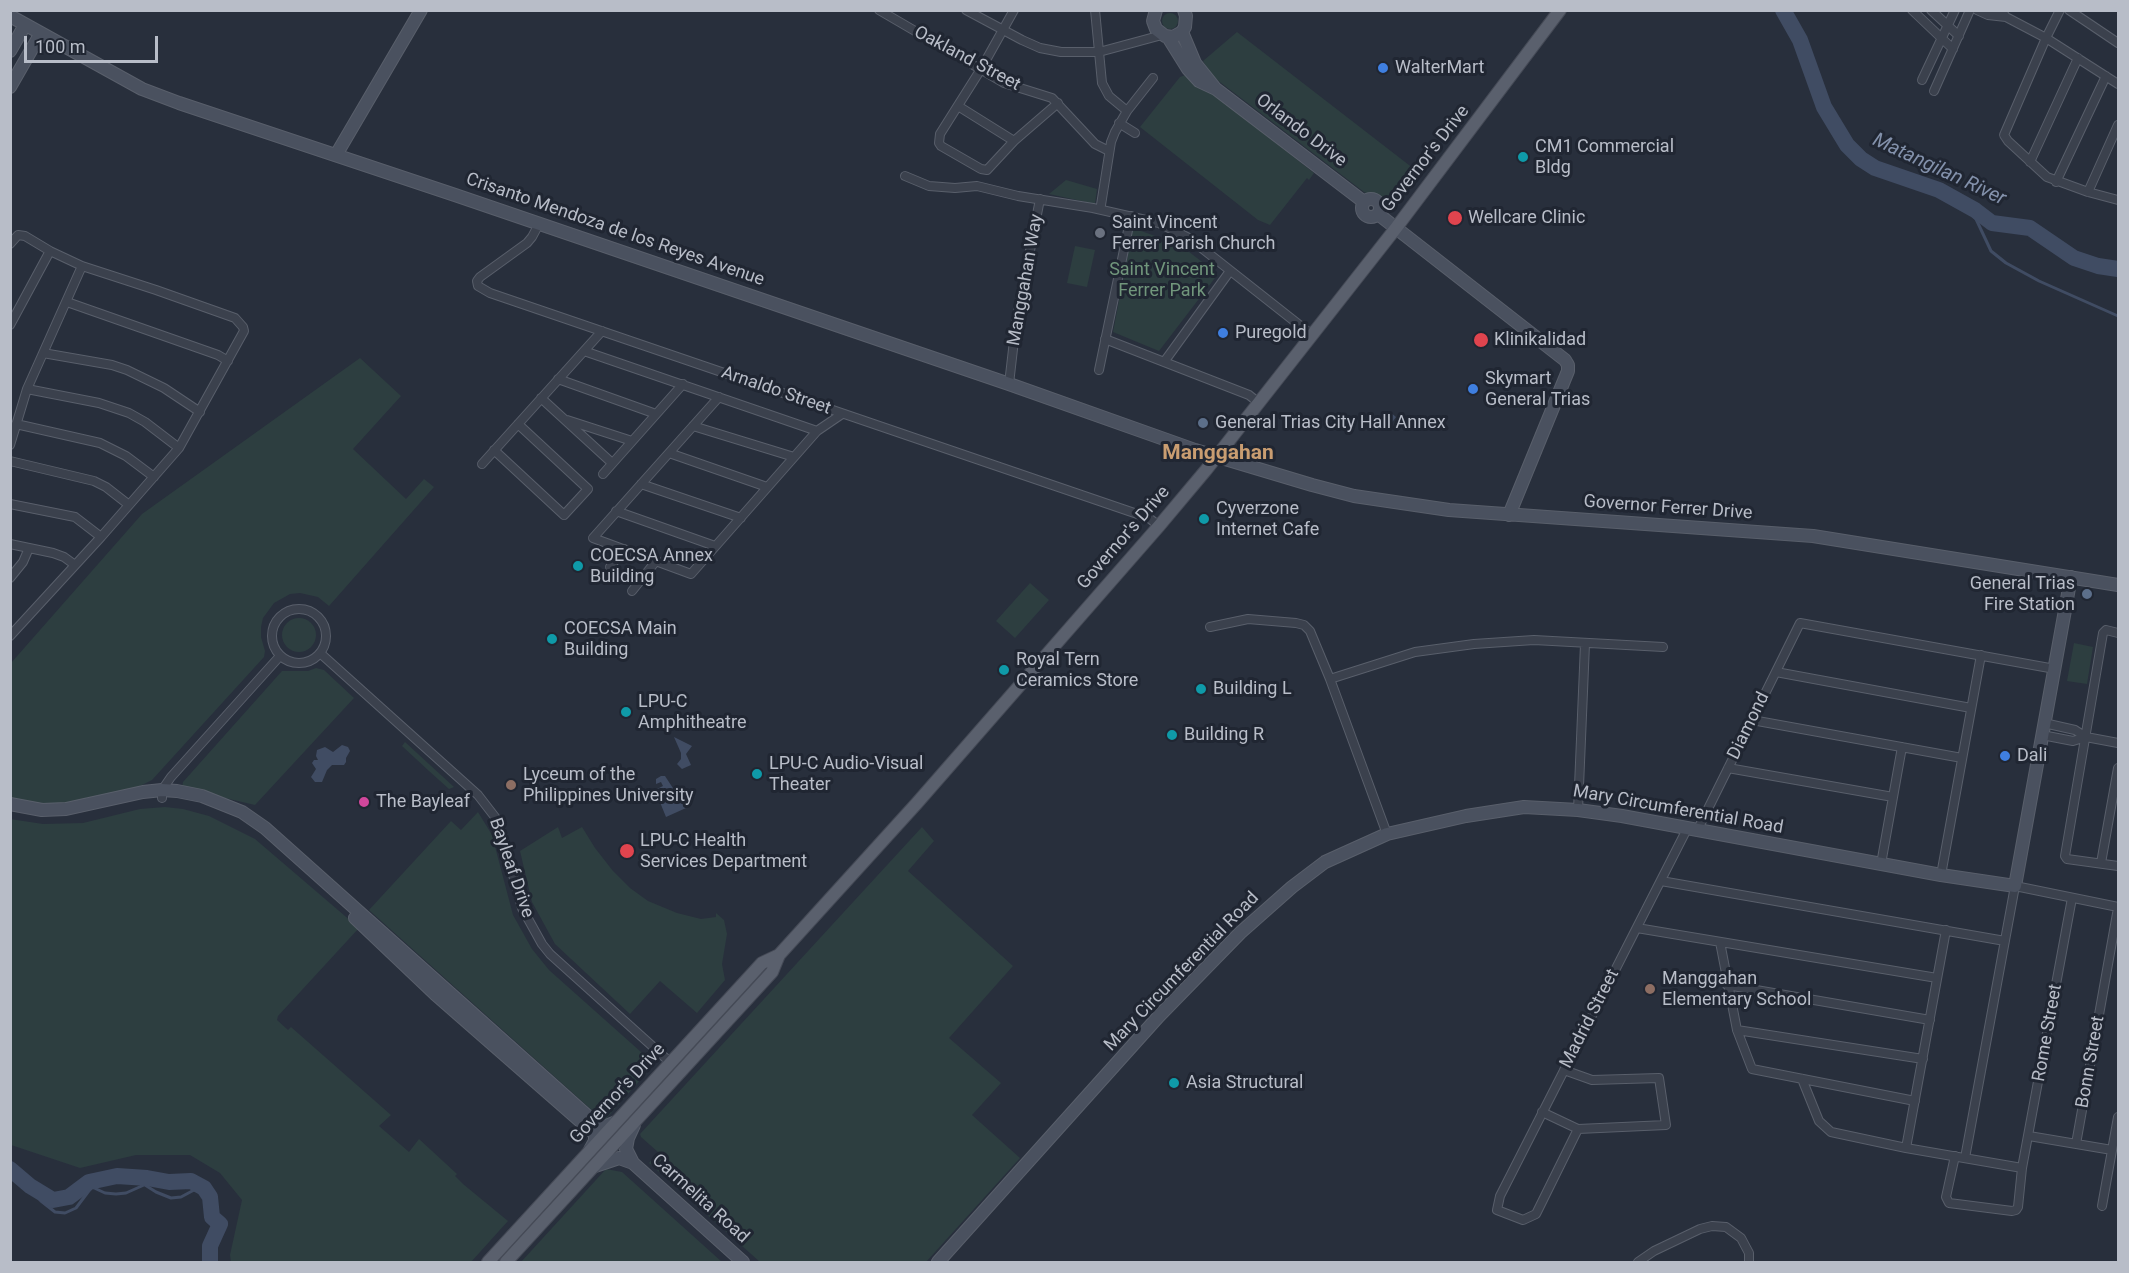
<!DOCTYPE html>
<html>
<head>
<meta charset="utf-8">
<style>
  body { margin:0 }
  #map { position:relative; width:2129px; height:1273px; overflow:hidden; background:#282f3c; font-family:Roboto,sans-serif }
  canvas { display:block }
  .frame { position:absolute; inset:0; border:12px solid #b8bdc8; pointer-events:none }
  .scale { position:absolute; left:24px; top:36px; width:134px; height:27px; box-sizing:border-box; border:3px solid #b8bdc8; border-top:0; padding-left:8px; font-size:18px; line-height:21px; white-space:nowrap; color:#b8bdc8; -webkit-text-stroke:4px #202632; paint-order:stroke }
</style>
</head>
<body>
<div id="map">
<canvas width="2129" height="1273"></canvas>
<div class="frame"></div>
<div class="scale">100 m</div>
</div>
<script>
const c = document.querySelector('canvas').getContext('2d');
c.lineJoin = 'round';
function paint(path, color) {
  c.fillStyle = color;
  c.fill(path, 'evenodd');
}
function shape(rows) {
  const path = new Path2D();
  for (const r of rows) {
    if (r.length === 3) {
      path.moveTo(r[0] + r[2], r[1]);
      path.arc(r[0], r[1], r[2], 0, 2 * Math.PI);
      continue;
    }
    path.moveTo(r[0], r[1]);
    for (let i = 2; i < r.length; i += 2) path.lineTo(r[i], r[i + 1]);
  }
  return path;
}
function strokePath(path, color, width, dash) {
  c.strokeStyle = color;
  c.lineWidth = width;
  c.lineCap = dash ? 'butt' : 'round';
  c.setLineDash(dash || []);
  c.stroke(path);
}
function label(font, color, halo, rows, align = 'center') {
  c.font = font + ' Roboto,sans-serif';
  c.lineWidth = 6;
  c.setLineDash([]);
  c.textBaseline = 'middle';
  c.strokeStyle = halo;
  c.fillStyle = color;
  for (const [text, x, y, turn = 0] of rows) {
    c.save();
    c.translate(x, y);
    c.rotate((+turn || 0) * Math.PI / 180);
    c.textAlign = isNaN(turn) ? turn : align;
    if (halo) c.strokeText(text, 0, 0);
    c.fillText(text, 0, 0);
    c.restore();
  }
}
paint(shape([
  [1170,21,8],
  [1237,32,1418,172,1401,194,1386,204,1364,192,1212,76,1203,61],
  [1188,74,1314,173,1309,180,1307,178,1270,225,1258,220,1140,127,1180,77],
  [1066,180,1097,189,1095,204,1049,194],
  [1133,228,1180,245,1218,274,1159,351,1113,332],
  [1075,246,1095,250,1087,287,1067,283],
  [360,358,401,396,353,449,406,499,424,479,434,487,329,606,318,597,300,593,290,594,274,603,263,618,261,627,261,637,265,651,264,657,152,780,136,788,64,804,43,805,11,799,11,663,142,514],
  [1030,583,1049,600,1015,638,996,621],
  [299,635,17],
  [2074,643,2093,647,2087,684,2067,681],
  [316,668,324,670,354,698,255,805,182,788,183,782,282,671,308,671],
  [405,742,454,787,449,789,429,771,402,746],
  [165,807,183,809,209,816,255,839,359,928,278,1016,277,1020,288,1030,291,1027,391,1115,379,1126,409,1152,419,1139,457,1174,455,1176,463,1184,508,1221,471,1262,231,1262,230,1255,242,1200,220,1173,190,1155,136,1155,80,1168,11,1145,10,819,43,824,83,823,140,809],
  [478,812,492,835,513,915,532,949,549,970,650,1060,650,1069,604,1121,369,910,451,821,461,830],
  [558,827,562,838,582,827,595,848,613,871,630,888,648,901,677,913,701,919,716,917,716,913,724,920,727,934,722,964,725,980,697,1013,660,981,630,1014,555,944,532,902,520,851],
  [922,827,934,841,908,871,1013,966,949,1038,1001,1083,972,1115,1020,1158,926,1262,760,1262,649,1163,658,1152,641,1137,640,1134],
  [606,1169,622,1172,722,1262,521,1262]
]), '#2d3e40');
paint(shape([
  [1389,411,1396,417,1388,428,1380,422],
  [674,737,692,746,686,754,691,765,682,769,677,764,681,759,681,753],
  [342,745,348,747,350,751,346,758,346,762,344,765,332,765,327,770,322,782,315,782,311,777,316,769,312,763,314,760,318,760,316,756,317,750,325,747,333,752],
  [661,776,665,776,686,808,666,817,655,790,663,786,661,782,656,784,656,779]
]), '#404c63');
strokePath(shape([
  [1961,203,1976,219,1991,251,2006,263,2039,281,2118,316],
  [10,1169,11,1169],
  [131,1176,156,1192,171,1198,181,1197,194,1190,206,1190],
  [26,1182,41,1201,55,1212,65,1213,76,1208,97,1180],
  [80,1189,92,1187,105,1193,116,1194,126,1193,144,1185]
]), '#404c63', 3);
strokePath(shape([
  [1783,10,1800,40,1824,107,1847,145,1861,159,1875,168,1939,190,1975,210,1992,223,2030,228,2074,258,2098,266,2118,269],
  [10,1169,30,1186,53,1200,69,1197,89,1182,117,1176,147,1178,169,1182,191,1181,204,1188,210,1197,212,1217,220,1224,210,1246,210,1262]
]), '#404c63', 16);
const street = shape([
  [879,10,1004,83,1052,98,1095,144,1109,151],
  [966,10,1022,40,1040,48,1061,52,1099,52,1162,35],
  [1014,10,981,69,940,134,939,143,941,146,981,169,987,170,1014,141,1058,103],
  [1095,10,1102,83,1109,96,1127,111],
  [1912,10,1953,49],
  [1931,10,1959,36],
  [1977,10,1988,15,2006,17],
  [2001,10,2006,17,2046,38,2118,84],
  [2060,10,2046,38,2004,135,2008,141,2047,177,2088,192,2118,200],
  [2069,10,2118,43],
  [1922,80,1955,10],
  [1934,91,1970,10],
  [958,106,1014,141],
  [1119,123,1135,133],
  [2030,162,2078,58],
  [905,176,929,186,955,188,977,186,1018,196,1093,208,1159,223,1189,238,1312,335],
  [2056,182,2106,76],
  [2088,192,2118,125],
  [1101,205,1111,142,1115,132,1127,111,1153,78],
  [539,224,532,237,527,243,480,277,477,281,478,286,490,293,1149,518,1159,526],
  [10,244,18,235,25,236,50,251,82,266,156,290,235,318,243,327,244,331,179,448,101,537,10,636],
  [67,302,218,355,228,361],
  [10,325,50,251],
  [1105,339,1249,395,1259,403],
  [584,351,817,431],
  [43,353,112,365,127,370,164,388,200,412],
  [1164,362,1230,271],
  [1099,370,1131,216],
  [558,379,656,414],
  [1009,384,1016,323,1040,199],
  [27,389,99,403,129,413,145,422,179,448],
  [719,397,593,538,691,574,817,431,842,414],
  [541,398,612,463],
  [567,420,632,441],
  [16,424,100,443,126,456,154,477],
  [693,426,794,457],
  [10,445,27,389,82,266],
  [494,450,564,515,588,489,518,424],
  [669,453,767,487],
  [10,461,94,481,106,487,129,505],
  [482,464,602,331],
  [603,474,683,384],
  [641,484,741,518],
  [10,504,75,517,101,537],
  [616,511,715,546],
  [10,544,53,553,64,557,75,565],
  [610,567,624,549],
  [10,578,23,562,29,548],
  [632,591,656,561],
  [299,636,27],
  [1210,627,1248,619,1296,623,1304,625,1310,631,1330,679,1387,834],
  [2118,633,2106,630,2103,633,2065,856,2067,859,2118,866],
  [320,653,478,795,495,817,502,834,522,908,542,944,550,954,671,1063],
  [1776,672,1971,708],
  [1330,679,1415,652,1474,644,1534,640,1663,647],
  [1752,720,1962,758],
  [2044,723,2075,730,2086,737,2118,743],
  [2042,735,2073,741,2086,737],
  [1728,768,1893,797],
  [162,798,162,790,171,777,280,656],
  [1578,810,1585,644],
  [1697,831,1800,623,2055,669],
  [2101,863,2118,768],
  [1881,864,1902,747],
  [1941,875,1981,655],
  [1661,881,2005,941],
  [1637,928,1937,978],
  [1720,942,1737,1030,1752,1069,1915,1101],
  [1727,985,1930,1020],
  [1737,1030,1923,1059],
  [1802,1079,1819,1121,1831,1132,1906,1148,2022,1168],
  [1542,1112,1578,1129,1666,1125,1659,1078,1592,1080,1564,1070],
  [1578,1129,1536,1214,1523,1220,1497,1210,1500,1196,1687,829],
  [2029,1136,2112,1150],
  [2076,1144,2118,908],
  [1906,1148,1946,930],
  [1955,1156,1946,1197,1949,1203,2012,1211,2016,1210,2018,1207,2022,1168,2072,898],
  [1965,1158,2015,886,2118,907],
  [2102,1206,2118,1117],
  [1638,1262,1654,1251,1700,1229,1712,1226,1726,1227,1741,1238,1749,1253,1749,1262]
]);
const secondary = shape([
  [1156,10,1153,21,1156,29,1165,36,1173,37,1182,32,1185,27,1186,16,1184,10],
  [10,16,142,89,179,103,455,195,1009,384,1195,450,1312,485,1354,496,1449,510,1813,536,2118,585],
  [1182,32,1195,63,1215,88],
  [1168,37,1188,69,1199,81,1216,89,1364,202],
  [10,51,25,25],
  [10,87,41,33],
  [336,155,421,10],
  [1371,208,9],
  [1378,214,1565,360,1568,365,1568,371,1509,515],
  [10,804,42,810,66,809,143,792,162,790,177,791,202,796,242,812,265,828,601,1128,616,1122],
  [355,918,435,994,595,1134,595,1141,590,1150],
  [633,1163,626,1149,628,1138,634,1125],
  [595,1166,619,1158,633,1163,743,1262],
  [938,1262,1159,1016,1240,933,1292,887,1325,862,1387,834,1466,816,1524,807,1578,810,1622,816,1941,875,2015,886,2071,577]
]);
const primary = shape([
  [488,1262,762,963,779,955,917,803,1159,526,1206,470,1396,228,1560,10],
  [506,1262,772,972,779,955]
]);
strokePath(street, '#595f6b', 10);
strokePath(secondary, '#595f6b', 14);
strokePath(primary, '#454a56', 14);
strokePath(street, '#3b414d', 8);
strokePath(secondary, '#4a515f', 12);
strokePath(primary, '#5a606d', 12);
for (const [x, y, r, color] of [
  [1383,68,6,"#3f7fe0"],
  [1523,157,6,"#0f9aa8"],
  [1455,218,8,"#e0444e"],
  [1100,233,6,"#6b7280"],
  [1223,333,6,"#3f7fe0"],
  [1481,340,8,"#e0444e"],
  [1473,389,6,"#3f7fe0"],
  [1203,423,6,"#5c6f8a"],
  [1204,519,6,"#0f9aa8"],
  [578,566,6,"#0f9aa8"],
  [2087,594,6,"#5c6f8a"],
  [552,639,6,"#0f9aa8"],
  [1004,670,6,"#0f9aa8"],
  [1201,689,6,"#0f9aa8"],
  [626,712,6,"#0f9aa8"],
  [1172,735,6,"#0f9aa8"],
  [2005,756,6,"#3f7fe0"],
  [757,774,6,"#0f9aa8"],
  [511,785,6,"#8d6e63"],
  [364,802,6,"#d1479c"],
  [627,851,8,"#e0444e"],
  [1650,989,6,"#8d6e63"],
  [1174,1083,6,"#0f9aa8"]
]) {
  const dot = new Path2D();
  dot.arc(x, y, r, 0, 2 * Math.PI);
  c.fillStyle = color;
  c.fill(dot);
  strokePath(dot, '#202632', 2);
}
label('18px', '#b8bdc8', '#202632', [
  ["Oakland Street",967,59,28],
  ["Orlando Drive",1301,131,37],
  ["Governor's Drive",1426,159,-52],
  ["Crisanto Mendoza de los Reyes Avenue",615,230,19],
  ["Manggahan Way",1026,280,-80],
  ["Arnaldo Street",776,391,19],
  ["Governor Ferrer Drive",1668,508,4],
  ["Governor's Drive",1124,538,-49],
  ["Diamond",1749,726,-64],
  ["Mary Circumferential Road",1678,810,10],
  ["Bayleaf Drive",511,868,71],
  ["Mary Circumferential Road",1182,972,-46],
  ["Madrid Street",1590,1019,-63],
  ["Rome Street",2048,1033,-80],
  ["Bonn Street",2091,1062,-80],
  ["Governor's Drive",618,1094,-47],
  ["Carmelita Road",700,1199,42]
]);
label('18px', '#b8bdc8', '#202632', [
  ["WalterMart",1395,68],
  ["CM1 Commercial",1535,147],
  ["Bldg",1535,168],
  ["Wellcare Clinic",1468,218],
  ["Saint Vincent",1112,223],
  ["Ferrer Parish Church",1112,244],
  ["Puregold",1235,333],
  ["Klinikalidad",1494,340],
  ["Skymart",1485,379],
  ["General Trias",1485,400],
  ["General Trias City Hall Annex",1215,423],
  ["Cyverzone",1216,509],
  ["Internet Cafe",1216,530],
  ["COECSA Annex",590,556],
  ["Building",590,577],
  ["General Trias",2075,584,"right"],
  ["Fire Station",2075,605,"right"],
  ["COECSA Main",564,629],
  ["Building",564,650],
  ["Royal Tern",1016,660],
  ["Ceramics Store",1016,681],
  ["Building L",1213,689],
  ["LPU-C",638,702],
  ["Amphitheatre",638,723],
  ["Building R",1184,735],
  ["Dali",2017,756],
  ["LPU-C Audio-Visual",769,764],
  ["Theater",769,785],
  ["Lyceum of the",523,775],
  ["Philippines University",523,796],
  ["The Bayleaf",376,802],
  ["LPU-C Health",640,841],
  ["Services Department",640,862],
  ["Manggahan",1662,979],
  ["Elementary School",1662,1000],
  ["Asia Structural",1186,1083]
], 'left');
label('18px', '#71967c', '#202632', [
  ["Saint Vincent",1162,270],
  ["Ferrer Park",1162,291]
]);
label('italic 20px', '#8391ab', '#202632', [
  ["Matangilan River",1939,170,25]
]);
label('bold 21px', '#c99d71', '#202632', [
  ["Manggahan",1218,454]
]);
</script>
</body>
</html>
